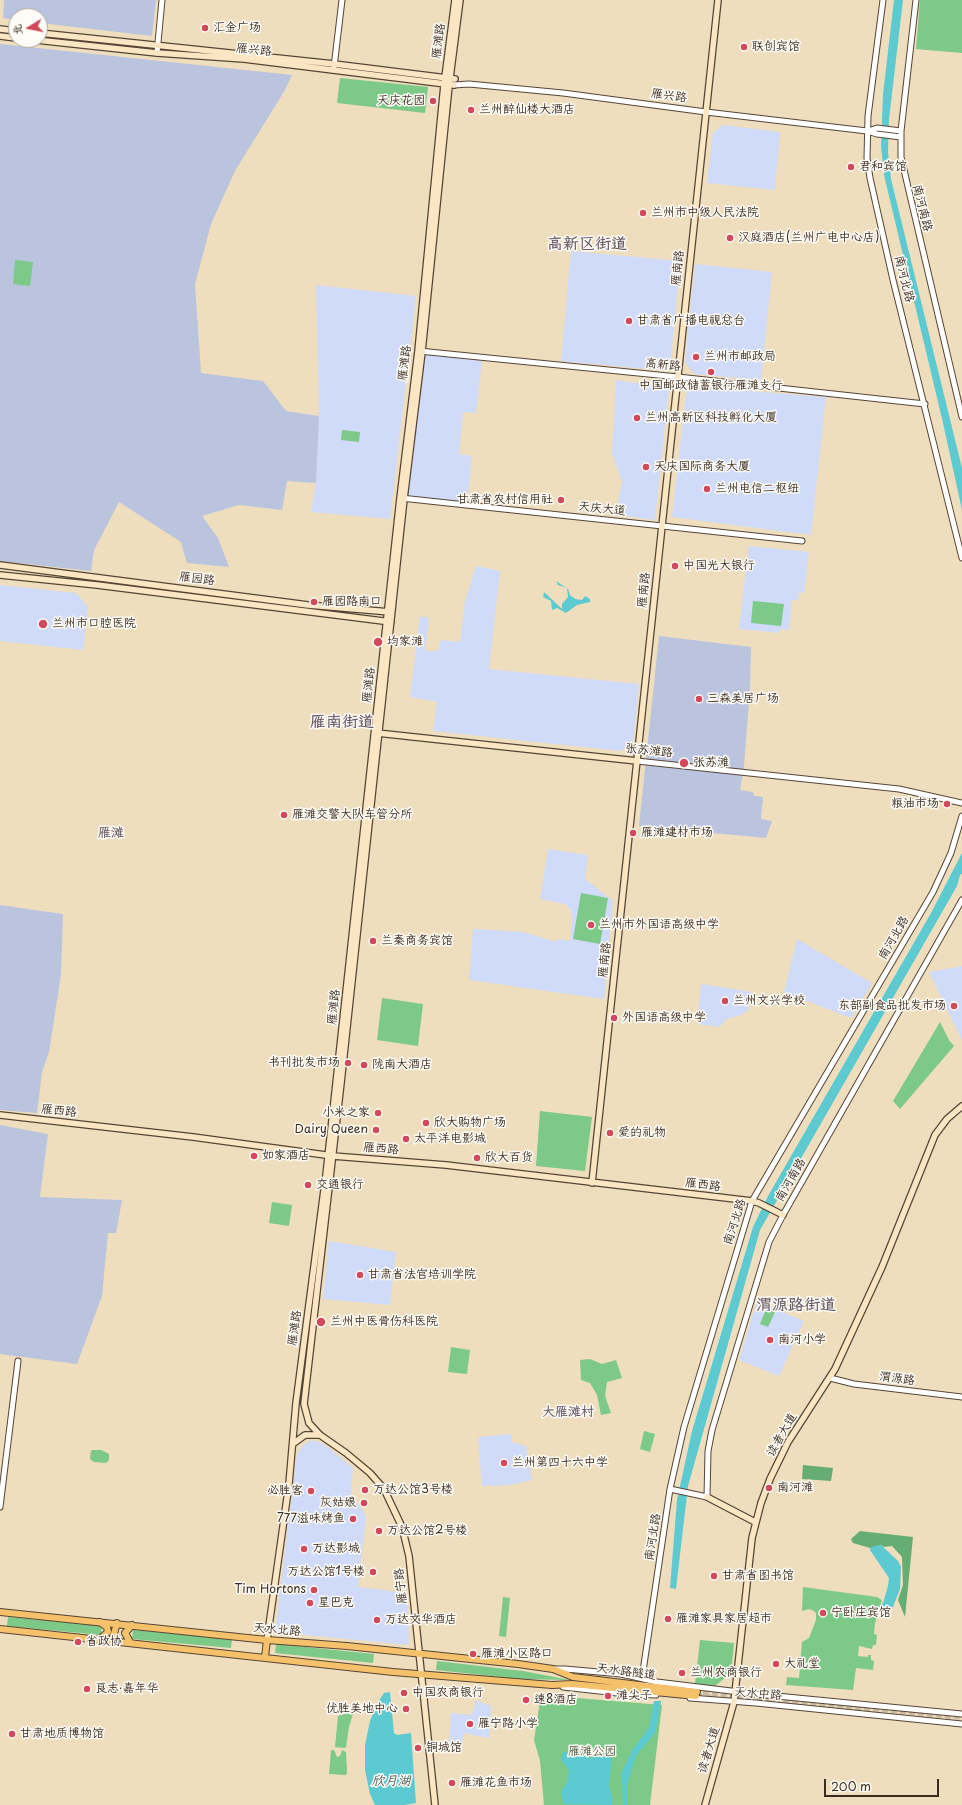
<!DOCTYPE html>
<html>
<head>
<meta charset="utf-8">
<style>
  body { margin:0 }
  #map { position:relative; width:962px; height:1805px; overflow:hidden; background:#eedebe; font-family:"Playpen Sans","LXGW WenKai TC",sans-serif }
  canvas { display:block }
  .north { position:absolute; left:8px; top:8px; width:40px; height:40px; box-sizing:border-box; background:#fdfcf7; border:1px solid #afa8a0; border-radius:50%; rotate:260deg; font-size:11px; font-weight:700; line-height:16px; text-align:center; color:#3b2a1e }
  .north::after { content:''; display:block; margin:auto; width:14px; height:18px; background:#d1495b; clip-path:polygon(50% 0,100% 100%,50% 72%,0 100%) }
  .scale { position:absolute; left:824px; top:1779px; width:115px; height:18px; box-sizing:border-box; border:2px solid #3b2a1e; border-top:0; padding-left:5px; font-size:12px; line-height:14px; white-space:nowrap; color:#3b2a1e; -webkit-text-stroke:3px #fdfcf7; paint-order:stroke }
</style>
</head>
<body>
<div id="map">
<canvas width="962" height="1805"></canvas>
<div class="north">北</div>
<div class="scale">200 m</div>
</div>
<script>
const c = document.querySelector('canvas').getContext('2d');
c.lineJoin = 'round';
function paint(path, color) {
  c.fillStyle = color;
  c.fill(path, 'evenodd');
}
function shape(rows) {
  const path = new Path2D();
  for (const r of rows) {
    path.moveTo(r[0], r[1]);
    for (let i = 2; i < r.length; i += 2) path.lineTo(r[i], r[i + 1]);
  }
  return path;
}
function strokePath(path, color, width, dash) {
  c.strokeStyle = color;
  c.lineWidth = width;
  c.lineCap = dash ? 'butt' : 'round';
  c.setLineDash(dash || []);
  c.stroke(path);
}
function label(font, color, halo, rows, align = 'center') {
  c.font = font + ' "Playpen Sans","LXGW WenKai TC",sans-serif';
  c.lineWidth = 3;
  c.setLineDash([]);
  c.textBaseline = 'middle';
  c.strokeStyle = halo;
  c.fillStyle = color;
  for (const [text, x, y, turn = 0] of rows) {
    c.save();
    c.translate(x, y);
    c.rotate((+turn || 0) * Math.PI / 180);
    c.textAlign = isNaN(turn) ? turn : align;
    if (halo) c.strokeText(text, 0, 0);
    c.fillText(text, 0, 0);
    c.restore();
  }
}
paint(shape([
  [723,125,780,132,775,190,707,183,713,133],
  [571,251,680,261,670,371,561,361],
  [695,264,772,272,761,380,694,374,685,362],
  [316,285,416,296,390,519,311,512,316,483,319,416],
  [422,352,482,361,476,413,463,412,459,454,472,456,467,505,404,499],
  [616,380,669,388,655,520,616,515,622,481,612,454],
  [687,386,826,397,811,535,672,517],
  [749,546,809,552,804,593,799,592,798,600,792,600,789,630,780,629,779,633,739,629],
  [476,566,500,571,489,669,639,684,633,742,621,751,433,731,437,702,410,697,420,616,429,618,425,651,438,651,441,640,460,642,465,601],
  [0,585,76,593,88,607,83,650,0,641],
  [548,849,588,855,585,879,613,901,604,999,469,980,473,929,523,932,556,942,557,939,570,941,572,921,571,910,565,904,540,899],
  [797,939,872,983,851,1018,784,992],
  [962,966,962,1040,929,972],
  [701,984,752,992,748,1010,741,1015,725,1020,720,1027,697,1024],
  [329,1241,396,1252,390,1305,323,1299],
  [757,1301,804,1321,779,1376,739,1360],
  [511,1434,512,1442,526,1446,532,1480,510,1485,482,1486,478,1437],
  [312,1440,324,1444,353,1468,351,1495,364,1512,366,1518,358,1587,407,1593,408,1601,409,1645,275,1632,297,1455,303,1445],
  [476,1700,491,1706,489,1738,464,1733,462,1745,449,1744,451,1713,472,1715]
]), '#d0daf9');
paint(shape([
  [4,0,156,0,152,36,40,23,40,16,16,16,16,20,3,18],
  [0,44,292,75,285,90,235,171,211,224,195,284,201,373,263,381,286,411,319,416,316,483,287,481,282,510,239,505,202,516,218,538,229,567,187,563,181,542,119,502,94,550,91,571,0,561],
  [659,636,751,647,750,689,744,766,740,790,753,792,754,796,763,797,761,819,772,821,766,838,639,826],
  [0,905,63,914,61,975,49,1052,42,1072,37,1113,0,1110],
  [0,1125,48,1134,40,1197,122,1200,116,1233,108,1233,102,1296,77,1364,0,1354]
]), '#bac4de');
paint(shape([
  [920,0,962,0,962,53,916,49],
  [340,78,428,87,425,113,337,103],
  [15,260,33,262,30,286,13,284],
  [342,430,360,432,359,442,341,440],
  [753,601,784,604,781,626,751,623],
  [581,893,608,898,600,944,573,939],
  [382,998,423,1004,418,1046,377,1040],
  [940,1022,949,1040,954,1046,900,1109,893,1101],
  [540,1111,592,1117,585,1171,536,1166],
  [272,1202,292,1205,289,1226,269,1223],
  [767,1307,776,1310,768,1327,760,1324],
  [451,1347,470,1350,467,1374,448,1372],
  [590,1359,602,1364,616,1360,622,1378,607,1382,605,1396,611,1413,601,1415,597,1395,590,1383,581,1380,580,1360],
  [644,1431,655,1434,650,1452,640,1449],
  [92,1450,101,1450,109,1454,109,1460,106,1463,94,1462,90,1459,91,1451],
  [803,1587,877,1597,882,1600,875,1623,874,1634,877,1635,876,1645,873,1645,872,1649,859,1646,858,1656,868,1657,868,1655,871,1655,871,1660,874,1661,873,1670,856,1668,853,1690,786,1685,787,1677,799,1678,802,1642,809,1638,816,1620,816,1613,814,1611,809,1609,802,1611],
  [503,1597,510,1598,506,1637,499,1636],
  [8,1617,102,1626,101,1635,7,1626],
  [133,1630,232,1639,231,1648,132,1639],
  [700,1640,734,1643,731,1673,715,1686,695,1684],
  [276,1644,374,1654,373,1663,275,1653],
  [437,1661,523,1671,570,1680,519,1679,436,1670],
  [541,1695,662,1705,650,1805,544,1805,540,1761,534,1740],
  [355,1707,349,1727,346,1747,345,1748,335,1747,338,1716,349,1713],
  [331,1750,334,1750,337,1757,340,1756,342,1750,346,1752,347,1773,346,1775,329,1774]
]), '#7dc988');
paint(shape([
  [803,1465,833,1468,831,1481,802,1479],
  [860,1531,913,1537,905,1617,898,1600,903,1585,902,1557,892,1546,884,1547,881,1545,870,1548,853,1543,851,1539]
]), '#66ad74');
paint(shape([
  [894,0,903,0,889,119,888,152,891,179,962,468,962,510,943,423,884,175,881,146,883,94],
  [556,581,568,589,570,595,575,599,582,600,585,596,590,599,590,602,577,605,566,613,557,608,552,610,551,601,543,597,544,592,562,609,562,604,568,597,567,588,558,585],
  [962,853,962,874,960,875,957,886,760,1230,688,1486,676,1589,670,1588,677,1500,692,1431,753,1227,768,1196,931,913],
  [881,1545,898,1561,901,1567,900,1589,893,1607,883,1609,879,1614,871,1617,869,1612,870,1611,873,1611,883,1603,888,1586,889,1578,870,1550,870,1548,874,1546],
  [390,1692,394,1733,397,1735,411,1733,416,1803,404,1805,375,1805,370,1794,365,1770,365,1745,370,1721,378,1702,384,1693],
  [654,1701,661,1701,657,1725,655,1733,636,1756,633,1765,627,1785,627,1805,623,1805,621,1774,633,1749,649,1728],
  [563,1752,574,1752,590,1758,605,1755,612,1758,609,1786,613,1800,612,1805,564,1804,562,1799,561,1792,568,1780,569,1770,561,1760]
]), '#5ccad0');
strokePath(shape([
  [703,1692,962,1717],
  [696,1696,716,1698]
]), '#caba9e', 6, [6, 3]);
const tertiary = shape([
  [883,0,868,116,867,158,870,178,893,280,962,558],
  [916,0,901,131,901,157,962,417],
  [157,53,162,0],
  [334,67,342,0],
  [454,85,469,84,563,93,706,112,867,131,877,134,901,137],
  [868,131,877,128,901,131],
  [419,351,678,377,925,404],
  [401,498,802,541],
  [637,761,899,789,962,803],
  [830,1378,854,1384,962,1397],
  [670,1489,707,1497,708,1451,712,1430,769,1242,783,1215,962,900],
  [0,1507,18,1361],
  [554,1669,565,1669,621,1674,657,1682,756,1694,962,1714],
  [642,1678,670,1489,684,1427,752,1201,933,892,951,853,962,816],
  [563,1687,617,1693,656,1695],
  [690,1698,756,1703,962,1724]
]);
const secondary = shape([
  [0,29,16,31],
  [40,33,334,64,455,79],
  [0,36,16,38],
  [36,40,157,53,244,59,454,85],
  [0,565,308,605,390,612],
  [0,575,97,585,391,622],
  [377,733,637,761],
  [0,1115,193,1137,333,1156,446,1165,752,1201,759,1203,783,1215],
  [592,1183,718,0],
  [294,1443,305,1435,320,1435],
  [707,1497,755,1522],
  [267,1640,289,1484,296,1403,326,1175,400,498,418,351,444,85,455,0],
  [435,1805,409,1556,402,1527,384,1489,370,1473,346,1453,320,1435,309,1423,304,1404,341,1083,404,499,422,352,449,86,460,0],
  [705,1805,734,1702,752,1538,761,1503,770,1479,788,1442,835,1369,882,1267,935,1135,947,1119,962,1106]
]);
const primary = shape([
  [0,1612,267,1640,347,1646,518,1664,553,1669,573,1677,697,1692],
  [0,1629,393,1672,552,1685,572,1684,696,1696],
  [100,1639,108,1632,107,1627,100,1622],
  [112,1641,117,1623],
  [130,1642,125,1633,132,1625],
  [265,1657,267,1640]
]);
strokePath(tertiary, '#564536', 7);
strokePath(secondary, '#564536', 8);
strokePath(primary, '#564536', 8);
strokePath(tertiary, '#fff', 5);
strokePath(secondary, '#fbe6c4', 5.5);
strokePath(primary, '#f5c16b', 6);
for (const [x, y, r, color] of [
  [205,28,4,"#d1495b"],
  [744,47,4,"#d1495b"],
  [433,101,4,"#d1495b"],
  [471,110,4,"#d1495b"],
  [851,167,4,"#d1495b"],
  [643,213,4,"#d1495b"],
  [730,238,4,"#d1495b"],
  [629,321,4,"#d1495b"],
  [696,357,4,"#d1495b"],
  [711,372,4,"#d1495b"],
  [637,418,4,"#d1495b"],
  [646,467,4,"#d1495b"],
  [707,489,4,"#d1495b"],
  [561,500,4,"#d1495b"],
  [675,566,4,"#d1495b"],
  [314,602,4,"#d1495b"],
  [43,624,5,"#d1495b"],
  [378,642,5,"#d1495b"],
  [699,699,4,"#d1495b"],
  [684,763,5,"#d1495b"],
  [947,804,4,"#d1495b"],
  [284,815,4,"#d1495b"],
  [633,833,4,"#d1495b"],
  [591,925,4,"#d1495b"],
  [373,941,4,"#d1495b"],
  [725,1001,4,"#d1495b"],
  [954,1006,4,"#d1495b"],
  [614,1018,4,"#d1495b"],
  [348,1063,4,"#d1495b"],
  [364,1065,4,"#d1495b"],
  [378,1113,4,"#d1495b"],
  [426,1123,4,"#d1495b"],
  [376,1130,4,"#d1495b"],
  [610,1133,4,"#d1495b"],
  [406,1139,4,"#d1495b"],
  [254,1156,4,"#d1495b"],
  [477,1158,4,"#d1495b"],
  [308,1185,4,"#d1495b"],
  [360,1275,4,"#d1495b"],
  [321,1322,5,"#d1495b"],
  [770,1340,4,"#d1495b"],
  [504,1463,4,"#d1495b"],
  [769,1488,4,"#d1495b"],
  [365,1490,4,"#d1495b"],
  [311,1491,4,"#d1495b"],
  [364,1503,4,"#d1495b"],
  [353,1519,4,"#d1495b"],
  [379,1531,4,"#d1495b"],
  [304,1549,4,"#d1495b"],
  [373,1572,4,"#d1495b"],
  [714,1576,4,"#d1495b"],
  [314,1590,4,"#d1495b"],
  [310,1603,4,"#d1495b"],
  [823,1613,4,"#d1495b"],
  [668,1619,4,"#d1495b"],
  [377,1620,4,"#d1495b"],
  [78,1642,4,"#d1495b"],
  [473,1654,4,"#d1495b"],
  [776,1664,4,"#d1495b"],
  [682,1673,4,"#d1495b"],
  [87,1689,4,"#d1495b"],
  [404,1693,4,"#d1495b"],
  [608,1696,4,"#d1495b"],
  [526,1700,4,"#d1495b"],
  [406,1709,4,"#d1495b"],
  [470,1724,4,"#d1495b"],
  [12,1734,4,"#d1495b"],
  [418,1748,4,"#d1495b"],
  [452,1783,4,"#d1495b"]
]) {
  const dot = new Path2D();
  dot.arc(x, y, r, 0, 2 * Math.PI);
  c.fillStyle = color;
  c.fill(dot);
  strokePath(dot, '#fdfcf7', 1.5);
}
label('12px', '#3b2a1e', '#fdfcf7', [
  ["汇金广场",213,28],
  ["联创宾馆",752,47],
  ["天庆花园",425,101,"right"],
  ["兰州醉仙楼大酒店",479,110],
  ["君和宾馆",859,167],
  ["兰州市中级人民法院",651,213],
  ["汉庭酒店(兰州广电中心店)",738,238],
  ["甘肃省广播电视总台",637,321],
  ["兰州市邮政局",704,357],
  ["中国邮政储蓄银行雁滩支行",711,386,"center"],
  ["兰州高新区科技孵化大厦",645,418],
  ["天庆国际商务大厦",654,467],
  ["兰州电信二枢纽",715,489],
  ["甘肃省农村信用社",553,500,"right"],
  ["中国光大银行",683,566],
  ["雁园路南口",322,602],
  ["兰州市口腔医院",52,624],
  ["均家滩",387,642],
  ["三森美居广场",707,699],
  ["张苏滩",693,763],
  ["粮油市场",939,804,"right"],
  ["雁滩交警大队车管分所",292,815],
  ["雁滩建材市场",641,833],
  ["兰州市外国语高级中学",599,925],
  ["兰秦商务宾馆",381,941],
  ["兰州文兴学校",733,1001],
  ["东部副食品批发市场",946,1006,"right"],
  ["外国语高级中学",622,1018],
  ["书刊批发市场",340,1063,"right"],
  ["陇南大酒店",372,1065],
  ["小米之家",370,1113,"right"],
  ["欣大购物广场",434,1123],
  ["Dairy Queen",368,1130,"right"],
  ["爱的礼物",618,1133],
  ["太平洋电影城",414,1139],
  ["如家酒店",262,1156],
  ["欣大百货",485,1158],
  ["交通银行",316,1185],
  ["甘肃省法官培训学院",368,1275],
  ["兰州中医骨伤科医院",330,1322],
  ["南河小学",778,1340],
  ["兰州第四十六中学",512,1463],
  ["南河滩",777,1488],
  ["万达公馆3号楼",373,1490],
  ["必胜客",303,1491,"right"],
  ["灰姑娘",356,1503,"right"],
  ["777滋味烤鱼",345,1519,"right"],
  ["万达公馆2号楼",387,1531],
  ["万达影城",312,1549],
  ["万达公馆1号楼",365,1572,"right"],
  ["甘肃省图书馆",722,1576],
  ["Tim Hortons",306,1590,"right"],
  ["星巴克",318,1603],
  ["宁卧庄宾馆",831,1613],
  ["雁滩家具家居超市",676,1619],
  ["万达文华酒店",385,1620],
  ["省政协",86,1642],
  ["雁滩小区路口",481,1654],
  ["大礼堂",784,1664],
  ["兰州农商银行",690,1673],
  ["良志·嘉年华",95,1689],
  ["中国农商银行",412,1693],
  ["滩尖子",616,1696],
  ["速8酒店",534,1700],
  ["优胜美地中心",398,1709,"right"],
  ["雁宁路小学",478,1724],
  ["甘肃地质博物馆",20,1734],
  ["铜城馆",426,1748],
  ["雁滩花鱼市场",460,1783]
], 'left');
label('12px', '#3b2a1e', '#fdfcf7', [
  ["雁滩路",439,41,-83],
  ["雁兴路",254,50,6],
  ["雁兴路",669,96,8],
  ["南河南路",922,208,76],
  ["雁南路",678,268,-84],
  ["南河北路",904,279,76],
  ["雁滩路",405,363,-83],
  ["高新路",663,365,6],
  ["天庆大道",602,509,6],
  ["雁园路",197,579,7],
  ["雁南路",644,590,-84],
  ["雁滩路",369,685,-84],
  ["张苏滩路",649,751,6],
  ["南河北路",894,938,-60],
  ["雁南路",605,960,-84],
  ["雁滩路",334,1007,-84],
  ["雁西路",59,1111,6],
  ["雁西路",381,1149,5],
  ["南河南路",791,1180,-60],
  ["雁西路",703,1185,7],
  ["南河北路",735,1222,-72],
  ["雁滩路",295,1328,-82],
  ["渭源路",897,1379,7],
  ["读者大道",782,1435,-60],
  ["南河北路",653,1537,-81],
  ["雁宁路",401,1586,-96],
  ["天水北路",277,1630,5],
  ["天水路隧道",626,1672,7],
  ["天水中路",758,1694,4],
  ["读者大道",709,1750,-73]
]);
label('12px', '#4f5a3e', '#fdfcf7', [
  ["雁滩公园",592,1752]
]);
label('bold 13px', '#6c5c68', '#fdfcf7', [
  ["雁滩",111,833],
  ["大雁滩村",568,1412]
]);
label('italic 13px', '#455a53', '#fdfcf7', [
  ["欣月湖",391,1781]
]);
label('bold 16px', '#6c5c68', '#fdfcf7', [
  ["高新区街道",587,245],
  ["雁南街道",342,723],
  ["渭源路街道",796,1306]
]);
</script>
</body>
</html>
